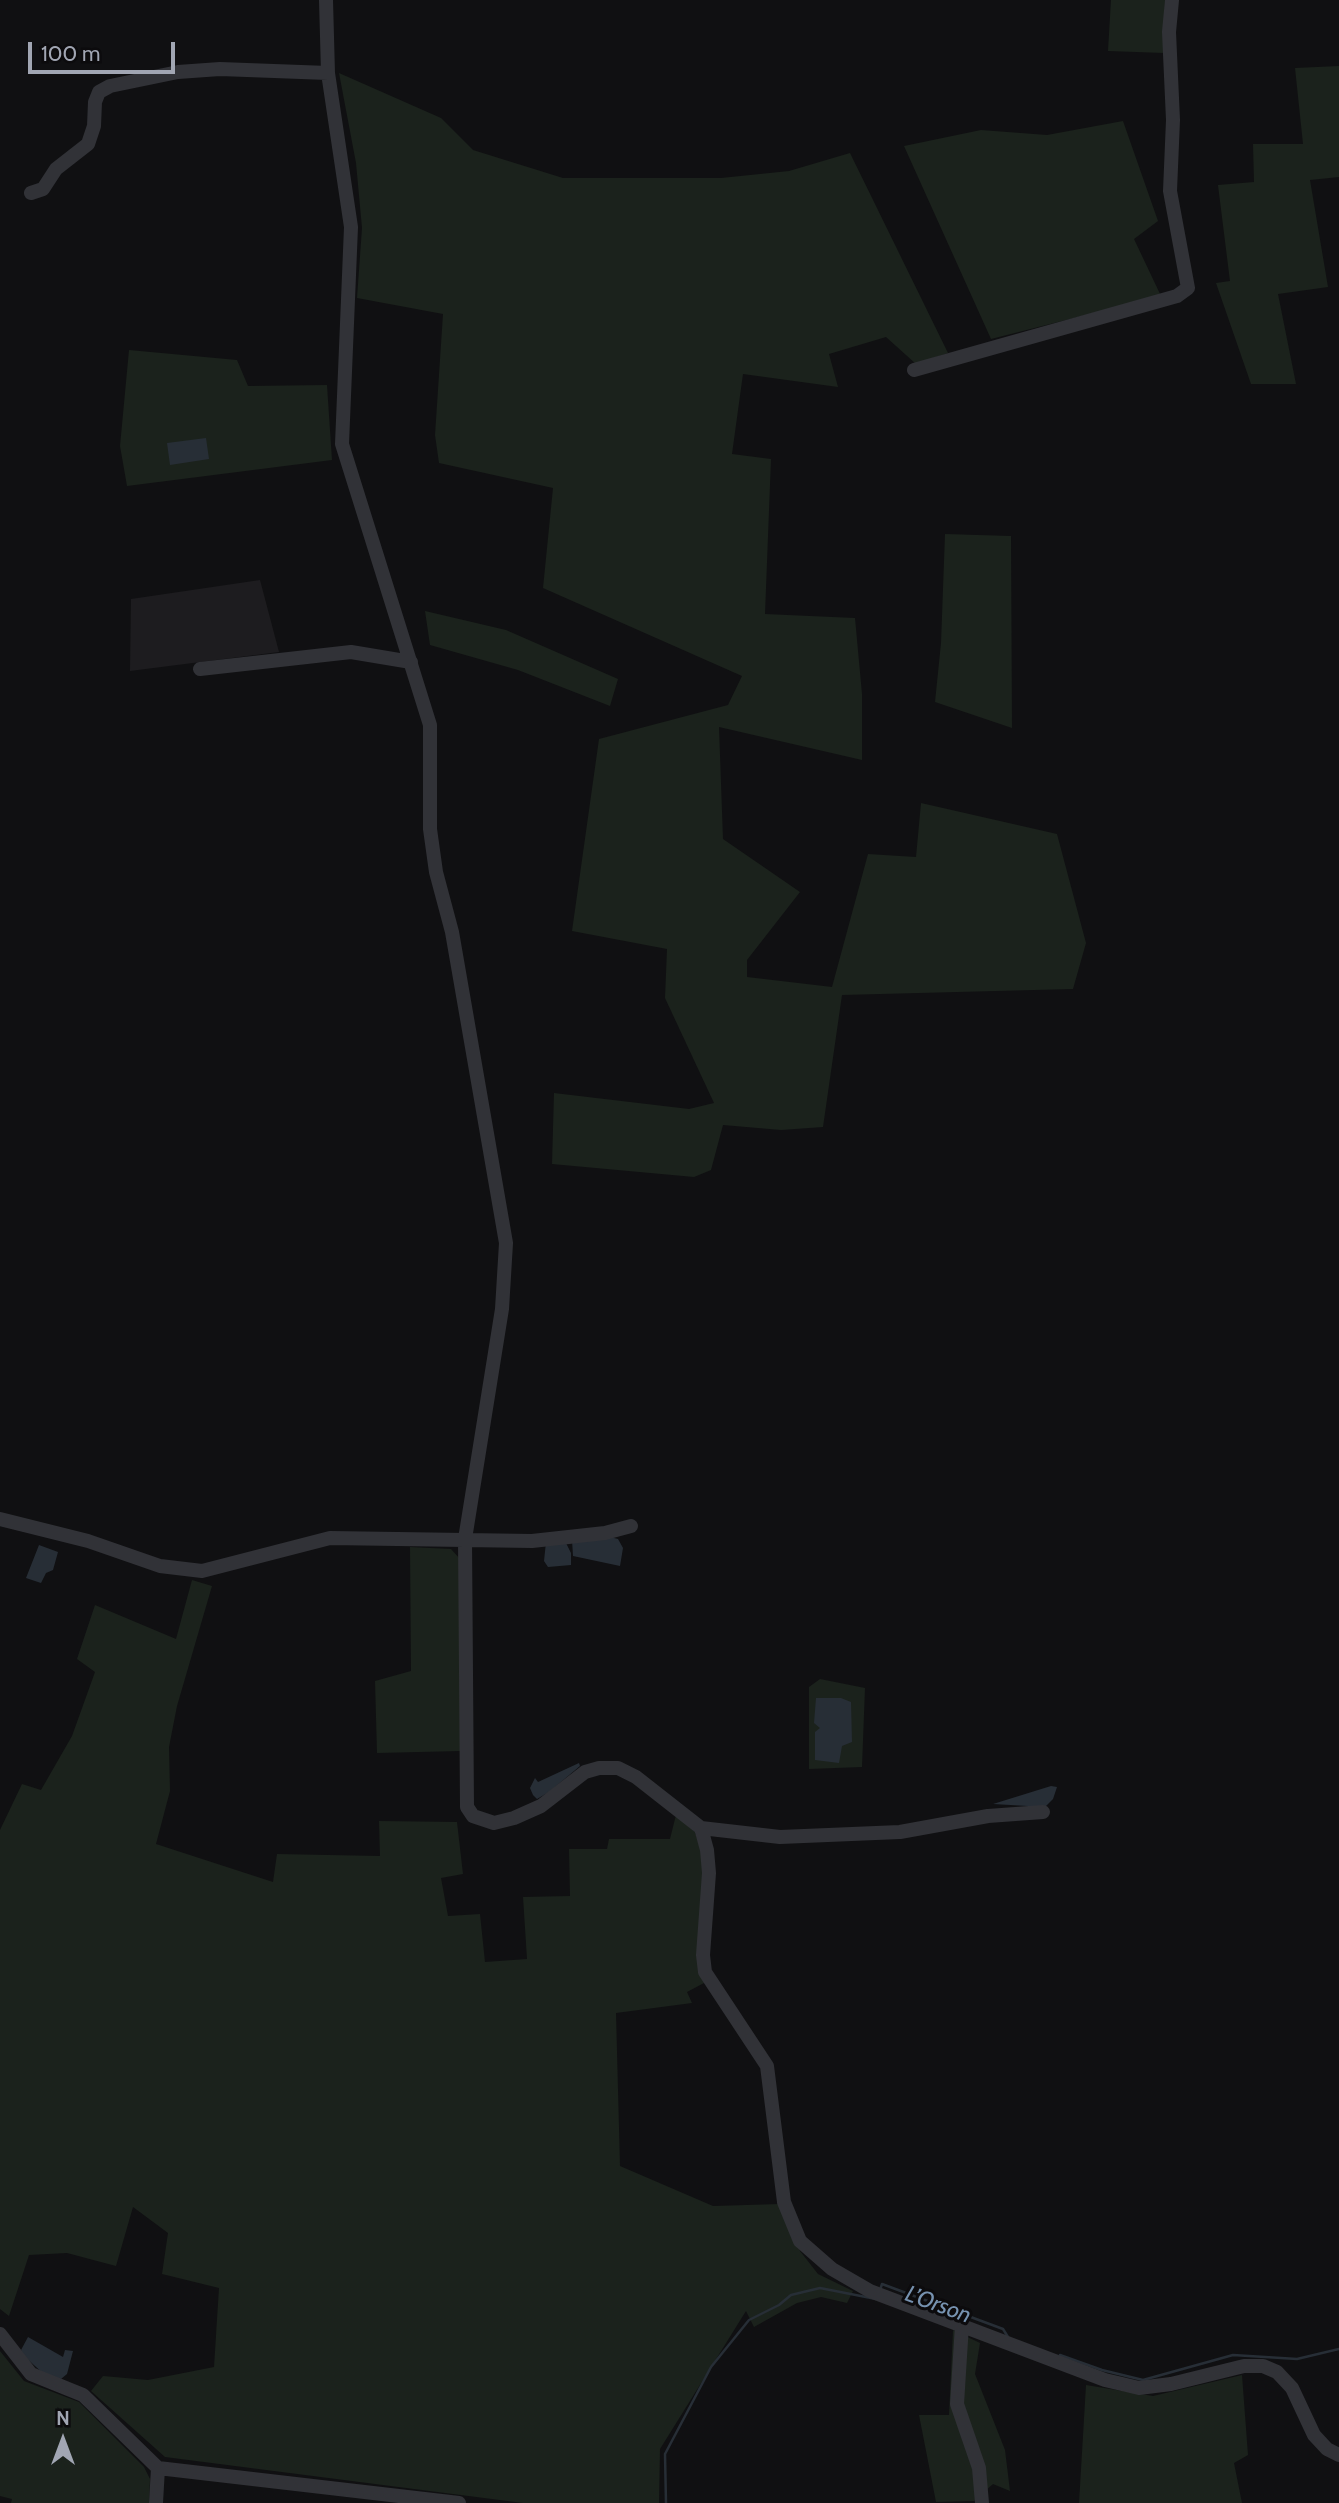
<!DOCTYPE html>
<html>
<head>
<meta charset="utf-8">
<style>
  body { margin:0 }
  #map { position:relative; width:1339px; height:2503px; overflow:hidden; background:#101012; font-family:Cabin,sans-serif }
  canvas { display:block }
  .north { position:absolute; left:28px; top:2405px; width:70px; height:70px; -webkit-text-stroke:5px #0c0b0d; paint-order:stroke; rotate:0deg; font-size:19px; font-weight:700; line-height:28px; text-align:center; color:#a1a6b3 }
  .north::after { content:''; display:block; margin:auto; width:24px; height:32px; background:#a1a6b3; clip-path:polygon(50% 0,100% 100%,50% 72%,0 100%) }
  .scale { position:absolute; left:28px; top:42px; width:147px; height:32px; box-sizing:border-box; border:4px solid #a1a6b3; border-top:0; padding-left:9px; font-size:21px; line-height:24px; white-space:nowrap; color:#a1a6b3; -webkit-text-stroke:5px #0c0b0d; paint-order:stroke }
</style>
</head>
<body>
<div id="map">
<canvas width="1339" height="2503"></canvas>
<div class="north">N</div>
<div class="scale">100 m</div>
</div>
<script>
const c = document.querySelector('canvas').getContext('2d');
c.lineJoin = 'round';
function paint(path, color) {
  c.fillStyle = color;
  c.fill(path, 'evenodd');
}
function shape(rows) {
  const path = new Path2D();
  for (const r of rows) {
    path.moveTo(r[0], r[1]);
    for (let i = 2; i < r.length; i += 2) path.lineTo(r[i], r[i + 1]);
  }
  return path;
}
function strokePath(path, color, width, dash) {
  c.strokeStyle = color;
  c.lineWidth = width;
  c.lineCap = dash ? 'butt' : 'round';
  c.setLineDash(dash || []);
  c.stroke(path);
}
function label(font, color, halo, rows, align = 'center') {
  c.font = font + ' Cabin,sans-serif';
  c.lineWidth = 6;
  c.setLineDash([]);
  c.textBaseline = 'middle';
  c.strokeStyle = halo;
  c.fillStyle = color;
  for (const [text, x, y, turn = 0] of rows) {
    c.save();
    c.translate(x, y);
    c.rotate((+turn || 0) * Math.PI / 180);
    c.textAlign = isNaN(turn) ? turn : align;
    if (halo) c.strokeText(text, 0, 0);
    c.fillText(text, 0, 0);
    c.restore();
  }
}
paint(shape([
  [260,580,279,652,130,671,131,599]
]), '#1d1c1f');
paint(shape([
  [1111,0,1165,0,1164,53,1108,51],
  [1339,66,1339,177,1310,180,1328,287,1278,294,1296,384,1251,384,1216,283,1230,281,1218,185,1254,182,1253,144,1303,144,1295,68],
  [339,73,441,118,473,150,563,178,721,178,789,171,850,153,948,353,916,364,886,337,829,354,838,387,743,374,732,454,771,459,765,614,855,618,862,694,862,760,719,727,723,839,800,892,747,960,747,977,832,987,868,854,916,857,921,803,1057,834,1086,943,1073,989,842,995,823,1127,781,1130,723,1125,711,1170,694,1177,552,1164,554,1093,689,1109,714,1103,665,998,667,949,572,931,599,739,728,705,742,676,543,588,553,488,439,463,435,435,443,314,357,298,362,228,356,163],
  [1123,121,1158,221,1134,239,1161,296,991,339,904,146,981,130,1047,135],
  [129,350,237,360,248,386,327,385,332,460,127,486,120,446],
  [945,534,1011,536,1012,728,935,702,941,643],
  [425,611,506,630,618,679,610,706,518,670,430,645],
  [410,1547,451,1549,460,1559,461,1751,377,1753,375,1681,411,1671],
  [192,1580,212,1586,177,1706,169,1747,170,1791,156,1844,273,1882,277,1854,380,1856,379,1821,457,1822,463,1874,441,1878,448,1916,480,1914,485,1962,527,1959,523,1897,570,1896,569,1849,607,1849,609,1839,670,1839,676,1815,695,1832,705,1863,704,1983,687,1992,692,2003,616,2013,620,2166,713,2206,780,2204,800,2251,818,2274,853,2291,847,2303,821,2297,797,2303,754,2327,746,2311,660,2449,659,2503,523,2503,165,2457,91,2391,103,2376,148,2380,214,2367,219,2288,162,2274,168,2233,133,2207,116,2266,67,2253,29,2255,9,2316,0,2309,0,1830,22,1784,41,1790,72,1736,95,1672,77,1659,95,1605,176,1639],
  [820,1679,865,1688,862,1767,809,1769,809,1687],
  [953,2330,980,2343,975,2374,1005,2450,1010,2491,993,2484,974,2501,936,2502,919,2415,949,2415],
  [0,2351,24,2381,79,2402,144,2467,150,2479,149,2503,11,2503,12,2499,0,2496],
  [1242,2375,1248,2455,1234,2463,1242,2503,1079,2503,1086,2385,1153,2396]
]), '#1b221c');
paint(shape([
  [206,438,209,459,170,465,167,443],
  [610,1537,618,1539,623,1548,620,1566,573,1556,572,1540],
  [565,1541,571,1553,571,1565,548,1567,544,1561,546,1542],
  [39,1545,58,1552,53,1570,46,1573,41,1583,26,1578],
  [816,1698,841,1698,851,1702,852,1742,842,1746,839,1763,815,1760,815,1732,820,1728,814,1723],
  [579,1763,580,1766,549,1792,537,1799,533,1795,530,1788,535,1778,538,1782],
  [1051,1786,1057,1787,1053,1799,1045,1807,993,1804],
  [28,2337,63,2357,65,2350,73,2351,67,2374,61,2379,46,2376,24,2356,21,2350]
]), '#272e36');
strokePath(shape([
  [880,2290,882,2284,1003,2329,1008,2337],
  [1060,2355,1102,2370,1143,2380,1233,2355,1297,2359,1339,2349],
  [666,2503,665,2454,711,2367,749,2320,779,2305,791,2295,820,2288,876,2299]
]), '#272e36', 2.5);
strokePath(shape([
  [326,0,328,73,351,227,342,444,430,725,430,829,436,872,452,932,506,1243,502,1309,465,1539,467,1807,473,1816,494,1823,514,1818,541,1806,585,1772,599,1768,618,1768,636,1777,701,1828,780,1837,900,1832,988,1816,1043,1812],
  [31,193,43,189,56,169,88,144,94,126,95,102,99,92,110,86,178,72,220,69,328,73],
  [914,370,1177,296,1188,288,1170,191,1173,120,1169,32,1172,0],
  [200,669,351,652,411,662],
  [0,1519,88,1541,160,1566,202,1571,330,1538,532,1541,605,1533,631,1526],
  [701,1828,707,1850,709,1873,703,1955,705,1972,767,2066,784,2202,800,2241,832,2269,870,2291,1105,2380,1139,2388,1171,2384,1244,2366,1263,2366,1277,2372,1292,2388,1314,2435,1327,2449,1339,2455],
  [962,2325,957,2404,979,2468,982,2503],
  [0,2334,31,2374,83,2395,158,2468,459,2503],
  [156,2503,158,2468]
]), '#313237', 14);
label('italic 23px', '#7692b0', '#0c0b0d', [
  ["L’Orson",938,2305,20]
]);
</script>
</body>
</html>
